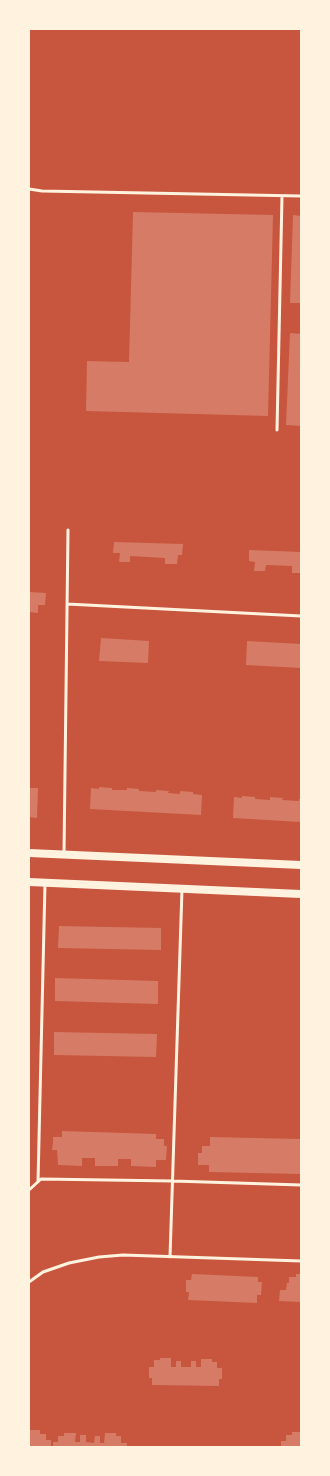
<!DOCTYPE html>
<html>
<head>
<meta charset="utf-8">
<style>
  body { margin:0 }
  #map { position:relative; width:330px; height:1476px; overflow:hidden; background:#c8553d; font-family:Karla,sans-serif }
  canvas { display:block }
  .frame { position:absolute; inset:0; border:30px solid #fff3e0; pointer-events:none }
</style>
</head>
<body>
<div id="map">
<canvas width="330" height="1476"></canvas>
<div class="frame"></div>
</div>
<script>
const c = document.querySelector('canvas').getContext('2d');
c.lineJoin = 'round';
function paint(path, color) {
  c.fillStyle = color;
  c.fill(path, 'evenodd');
}
function shape(rows) {
  const path = new Path2D();
  for (const r of rows) {
    path.moveTo(r[0], r[1]);
    for (let i = 2; i < r.length; i += 2) path.lineTo(r[i], r[i + 1]);
  }
  return path;
}
function strokePath(path, color, width, dash) {
  c.strokeStyle = color;
  c.lineWidth = width;
  c.lineCap = dash ? 'butt' : 'round';
  c.setLineDash(dash || []);
  c.stroke(path);
}
paint(shape([
  [133,212,273,215,268,416,86,411,87,361,129,362],
  [293,215,301,216,301,303,290,303],
  [290,333,301,334,301,426,286,425],
  [114,542,183,544,182,555,178,555,177,564,165,564,165,558,130,556,130,562,119,562,120,553,113,553],
  [249,550,301,552,301,573,292,573,292,566,266,565,265,571,254,571,255,562,249,561],
  [29,592,46,593,45,605,38,605,38,613,29,612],
  [101,638,149,641,148,663,99,661],
  [247,641,301,644,301,668,246,665],
  [99,787,112,788,112,790,127,790,127,788,139,789,139,791,156,792,156,790,169,791,168,793,180,794,180,791,193,792,193,794,202,795,201,815,90,809,91,788,99,789],
  [29,788,38,788,37,818,29,817],
  [242,796,255,797,255,799,270,800,270,797,283,798,282,800,299,801,299,799,301,799,301,822,233,818,234,797,242,798],
  [59,926,161,928,161,950,58,948],
  [55,978,158,981,158,1004,55,1001],
  [54,1032,157,1034,156,1057,54,1055],
  [62,1131,156,1134,156,1139,164,1139,164,1146,167,1146,166,1160,156,1160,156,1167,131,1166,131,1159,118,1159,118,1166,95,1166,95,1158,82,1158,82,1166,58,1165,57,1150,52,1150,53,1143,53,1137,62,1137],
  [210,1137,301,1139,301,1174,209,1172,209,1165,198,1165,198,1153,202,1153,202,1146,210,1146],
  [192,1274,258,1277,258,1282,262,1282,261,1295,257,1295,257,1303,188,1300,189,1292,186,1292,186,1280,191,1280],
  [296,1274,301,1274,301,1302,279,1301,280,1290,286,1290,287,1283,289,1283,289,1277,296,1277],
  [160,1358,171,1358,171,1367,176,1367,176,1361,181,1361,181,1367,191,1367,191,1361,196,1361,196,1367,201,1367,201,1359,212,1359,212,1362,217,1362,217,1368,222,1368,222,1379,219,1379,219,1386,152,1385,152,1378,149,1378,149,1367,154,1367,154,1360,160,1360],
  [29,1430,40,1430,40,1434,46,1434,46,1440,51,1440,51,1447,29,1447],
  [292,1432,301,1432,301,1447,281,1447,281,1441,286,1441,286,1435,292,1435],
  [64,1433,76,1433,75,1442,80,1442,80,1435,86,1435,86,1442,94,1443,95,1436,100,1436,100,1443,104,1443,105,1433,116,1433,116,1436,121,1436,121,1443,127,1443,127,1447,53,1447,53,1442,58,1442,58,1436,64,1436]
]), '#d67c66');
strokePath(shape([
  [29,189,42,191,301,196],
  [277,430,282,196],
  [67,604,301,616],
  [64,853,68,530],
  [38,1182,45,883],
  [29,1190,41,1179,173,1181,301,1185],
  [170,1257,182,889],
  [29,1282,43,1272,69,1263,99,1257,123,1255,301,1261]
]), '#fff3e0', 3);
strokePath(shape([
  [29,853,301,865],
  [29,882,301,894]
]), '#fff3e0', 8);
</script>
</body>
</html>
